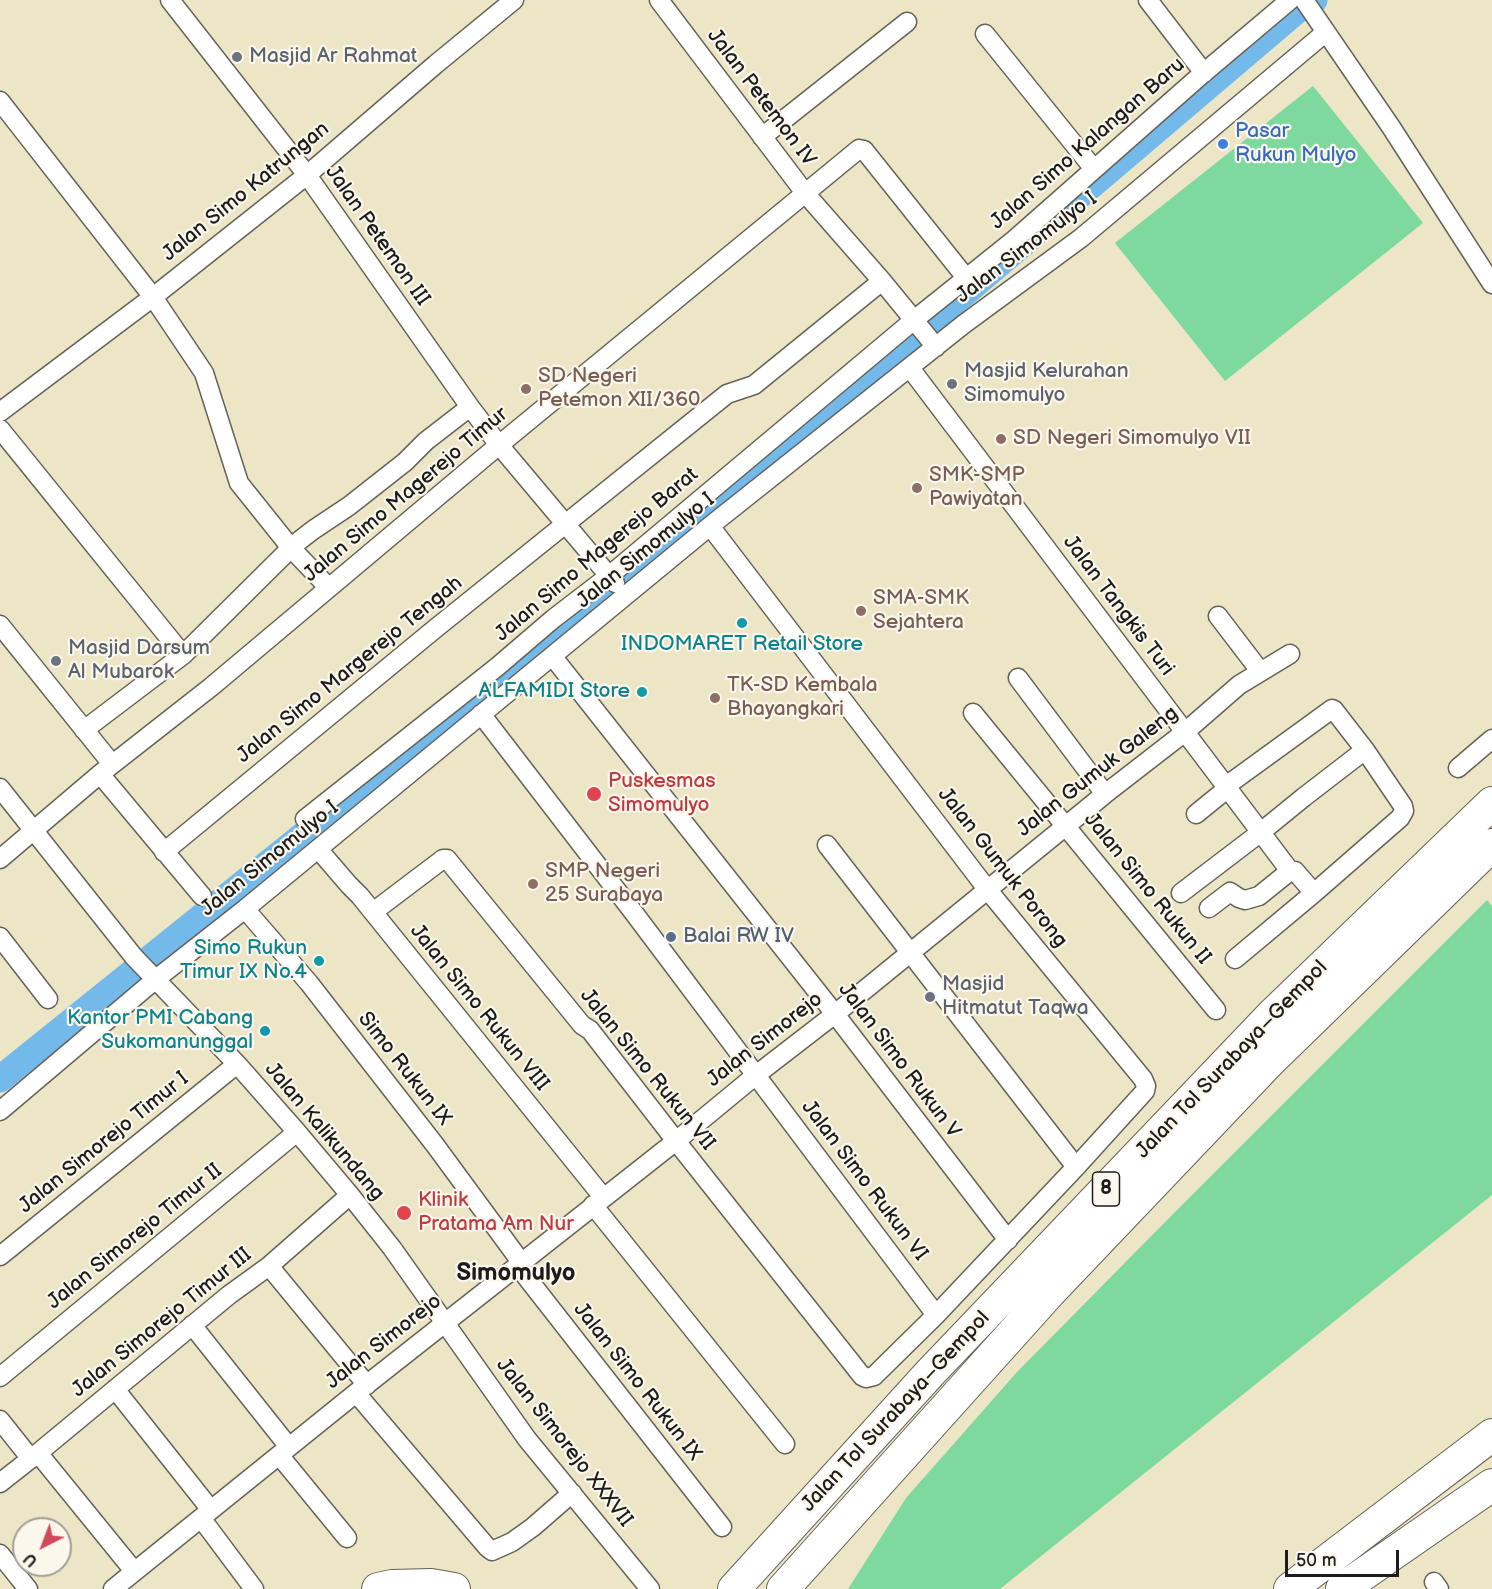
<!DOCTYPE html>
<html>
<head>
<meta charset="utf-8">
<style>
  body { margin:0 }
  #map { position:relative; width:1492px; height:1589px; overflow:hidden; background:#ece5c6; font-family:"Balsamiq Sans",sans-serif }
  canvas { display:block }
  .north { position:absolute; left:12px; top:1517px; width:60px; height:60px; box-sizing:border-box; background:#fbf7ec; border:2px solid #a29f99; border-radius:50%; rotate:222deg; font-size:16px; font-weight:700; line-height:24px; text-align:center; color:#1c1c1c }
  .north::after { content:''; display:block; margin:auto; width:21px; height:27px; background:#d1495b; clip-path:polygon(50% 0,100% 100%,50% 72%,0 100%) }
  .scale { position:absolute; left:1285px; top:1550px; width:114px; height:27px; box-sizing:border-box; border:3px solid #1c1c1c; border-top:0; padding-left:8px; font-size:18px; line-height:21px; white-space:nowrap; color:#1c1c1c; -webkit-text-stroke:4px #fbf7ec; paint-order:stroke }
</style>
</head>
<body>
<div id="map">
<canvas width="1492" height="1589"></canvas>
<div class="north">U</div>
<div class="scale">50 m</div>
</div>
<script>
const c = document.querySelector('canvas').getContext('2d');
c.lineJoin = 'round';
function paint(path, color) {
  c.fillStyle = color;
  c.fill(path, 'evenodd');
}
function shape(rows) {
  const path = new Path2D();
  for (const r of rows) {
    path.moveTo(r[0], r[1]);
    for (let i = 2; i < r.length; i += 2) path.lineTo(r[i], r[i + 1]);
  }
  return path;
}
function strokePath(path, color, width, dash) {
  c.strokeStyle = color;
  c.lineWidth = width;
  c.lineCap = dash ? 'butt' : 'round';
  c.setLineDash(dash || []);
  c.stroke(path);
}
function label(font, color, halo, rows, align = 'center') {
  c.font = font + ' "Balsamiq Sans",sans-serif';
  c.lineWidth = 4.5;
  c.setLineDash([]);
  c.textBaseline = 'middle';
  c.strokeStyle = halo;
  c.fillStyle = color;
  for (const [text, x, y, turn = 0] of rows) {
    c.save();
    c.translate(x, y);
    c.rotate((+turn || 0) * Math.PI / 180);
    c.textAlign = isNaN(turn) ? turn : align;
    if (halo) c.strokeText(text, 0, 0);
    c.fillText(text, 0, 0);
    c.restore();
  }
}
paint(shape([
  [1313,86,1423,223,1225,381,1115,243],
  [1487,900,1492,906,1492,1195,1000,1589,848,1589,906,1498,1017,1372,1177,1210]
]), '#7ed99f');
strokePath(shape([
  [0,1079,453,715,619,579,793,439,1302,6,1314,0]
]), '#73baea', 27);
const street = shape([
  [170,0,307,175,470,407,499,445,615,583],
  [659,0,805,193,882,281,936,347],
  [1148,0,1204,73],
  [1304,0,1391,127,1492,284],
  [985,34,1094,169],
  [0,101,153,297,204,373,239,483,291,548,329,588],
  [762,137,907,22],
  [910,368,1290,871],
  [0,412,153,297,307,175,436,64,514,0],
  [0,429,183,655],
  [1218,616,1260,671],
  [0,625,112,764],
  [553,657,835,1014,1008,1240],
  [1018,678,1105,794],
  [973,713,1216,1010],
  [481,714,634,913,936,1315],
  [84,730,183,655,295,544,313,530,349,506,405,462,426,441,470,407],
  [1458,768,1492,739],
  [100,774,202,896],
  [1226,786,1332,709,1334,710,1365,750,1403,806,1404,811,1400,818,1314,893,1235,959],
  [0,788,134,957,237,1064,297,1132,350,1195,392,1248,527,1439,650,1589],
  [1196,814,1228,788],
  [305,819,497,667,553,619,609,576,914,320,1014,240,1200,76,1290,0],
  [827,845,1076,1167],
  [318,849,349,885,360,896,603,1197],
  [164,852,436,628,727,394,754,385,882,281],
  [0,859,100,774,211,687,499,445,859,149,864,150,967,279],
  [1290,871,1295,871,1314,893],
  [1181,893,1261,832,1304,797,1365,750],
  [1209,908,1230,892,1239,898,1245,900,1259,896,1290,871],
  [245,909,309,983,435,1145,521,1262],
  [373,912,443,859,447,859,582,1025,590,1030,676,1141,862,1376,866,1378,874,1376,936,1315,1076,1167,1145,1091,1146,1086,1143,1079,987,889,710,526],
  [0,937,48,999],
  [0,1111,156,979,245,909,710,526,964,324,1081,238,1326,32],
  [593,1205,785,1444],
  [0,1256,237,1064],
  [517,1265,722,1527],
  [269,1266,367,1385],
  [192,1325,289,1447],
  [0,1377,297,1132],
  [115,1389,211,1510],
  [356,1393,487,1547,492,1551,512,1542,533,1527,572,1493],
  [0,1420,31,1459],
  [38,1453,134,1571],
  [279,1455,347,1538],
  [0,1483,38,1453,229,1295,269,1266,350,1195],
  [201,1518,254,1589],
  [0,1554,28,1589],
  [1434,1582,1439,1589],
  [113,1589,356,1393,676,1141,756,1075,835,1014,1105,794,1185,732,1239,685,1290,654]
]);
const highway = shape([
  [378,1589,392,1586,431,1585,454,1589],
  [734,1589,930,1373,1272,1015,1492,803],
  [783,1589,1050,1292,1270,1061,1492,845],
  [1290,1589,1492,1435],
  [1342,1589,1492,1485]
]);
strokePath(street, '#656258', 21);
strokePath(highway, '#656258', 34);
strokePath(street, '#fff', 18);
strokePath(highway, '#fff', 32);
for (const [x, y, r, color] of [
  [237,57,6,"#6b7280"],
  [1223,144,6,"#3f7fe0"],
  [952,384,6,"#6b7280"],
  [526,389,6,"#8d6e63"],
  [1001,439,6,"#8d6e63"],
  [917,488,6,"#8d6e63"],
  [861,611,6,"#8d6e63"],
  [742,623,6,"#0f9aa8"],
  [56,661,6,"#6b7280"],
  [642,692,6,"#0f9aa8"],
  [715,698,6,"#8d6e63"],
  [594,794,8,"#e0444e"],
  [533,884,6,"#8d6e63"],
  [671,937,6,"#5c6f8a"],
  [319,961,6,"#0f9aa8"],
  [930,997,6,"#6b7280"],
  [265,1031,6,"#0f9aa8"],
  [404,1213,8,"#e0444e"]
]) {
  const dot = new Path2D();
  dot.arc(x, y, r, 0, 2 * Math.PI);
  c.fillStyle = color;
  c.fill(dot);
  strokePath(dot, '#fbf7ec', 2);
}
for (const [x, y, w] of [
  [1106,1189,27]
]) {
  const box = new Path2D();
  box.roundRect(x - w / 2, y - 17, w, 34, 4.5);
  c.fillStyle = '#fbf7ec';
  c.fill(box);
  strokePath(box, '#1c1c1c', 1.5);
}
label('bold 20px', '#1c1c1c', null, [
  ["8",1106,1189]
]);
label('21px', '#5b616d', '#fbf7ec', [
  ["Masjid Ar Rahmat",249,57],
  ["Masjid Kelurahan",964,372],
  ["Simomulyo",964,396],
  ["Masjid Darsum",68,649],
  ["Al Mubarok",68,673],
  ["Masjid",942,985],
  ["Hitmatut Taqwa",942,1009]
], 'left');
label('21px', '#1c1c1c', '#fbf7ec', [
  ["Jalan Petemon IV",761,98,53],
  ["Jalan Simo Kalangan Baru",1088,144,-41],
  ["Jalan Simo Katrungan",246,192,-39],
  ["Jalan Petemon III",377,236,55],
  ["Jalan Simomulyo I",1027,248,-37],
  ["Jalan Simo Magerejo Timur",406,495,-40],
  ["Jalan Simomulyo I",646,551,-39],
  ["Jalan Simo Magerejo Barat",597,555,-40],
  ["Jalan Tangkis Turi",1118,606,53],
  ["Jalan Simo Margerejo Tengah",350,670,-39],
  ["Jalan Gumuk Galeng",1098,772,-38],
  ["Jalan Simomulyo I",270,859,-39],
  ["Jalan Gumuk Porong",1002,868,52],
  ["Jalan Simo Rukun II",1147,889,51],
  ["Jalan Simo Rukun VIII",479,1008,51],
  ["Jalan Simorejo",765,1040,-38],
  ["Jalan Tol Surabaya–Gempol",1232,1060,-46],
  ["Jalan Simo Rukun V",899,1061,53],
  ["Simo Rukun IX",404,1069,52],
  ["Jalan Simo Rukun VII",647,1070,51],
  ["Jalan Kalikundang",324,1132,50],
  ["Jalan Simorejo Timur I",104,1143,-39],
  ["Jalan Simo Rukun VI",864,1181,53],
  ["Jalan Simorejo Timur II",135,1237,-39],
  ["Jalan Simorejo Timur III",162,1323,-39],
  ["Jalan Simorejo",384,1342,-38],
  ["Jalan Simo Rukun IX",637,1382,52],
  ["Jalan Tol Surabaya–Gempol",896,1412,-47],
  ["Jalan Simorejo XXXVII",564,1443,52]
]);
label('21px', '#366cbe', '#fbf7ec', [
  ["Pasar",1235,132],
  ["Rukun Mulyo",1235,156]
], 'left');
label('21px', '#785e54', '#fbf7ec', [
  ["SD Negeri",538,377],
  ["Petemon XII/360",538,401],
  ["SD Negeri Simomulyo VII",1013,439],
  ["SMK-SMP",929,476],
  ["Pawiyatan",929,500],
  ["SMA-SMK",873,599],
  ["Sejahtera",873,623],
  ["TK-SD Kembala",727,686],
  ["Bhayangkari",727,710],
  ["SMP Negeri",545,872],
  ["25 Surabaya",545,896]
], 'left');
label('21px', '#0d838f', '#fbf7ec', [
  ["INDOMARET Retail Store",742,645,"center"],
  ["ALFAMIDI Store",630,692],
  ["Simo Rukun",307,949],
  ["Timur IX No.4",307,973],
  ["Kantor PMI Cabang",253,1019],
  ["Sukomanunggal",253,1043]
], 'right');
label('21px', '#be3a42', '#fbf7ec', [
  ["Puskesmas",608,782],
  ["Simomulyo",608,806],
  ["Klinik",418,1201],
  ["Pratama Am Nur",418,1225]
], 'left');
label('21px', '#4e5e75', '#fbf7ec', [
  ["Balai RW IV",683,937]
], 'left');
label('bold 24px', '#1c1c1c', '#fbf7ec', [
  ["Simomulyo",516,1274]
]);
</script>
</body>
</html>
